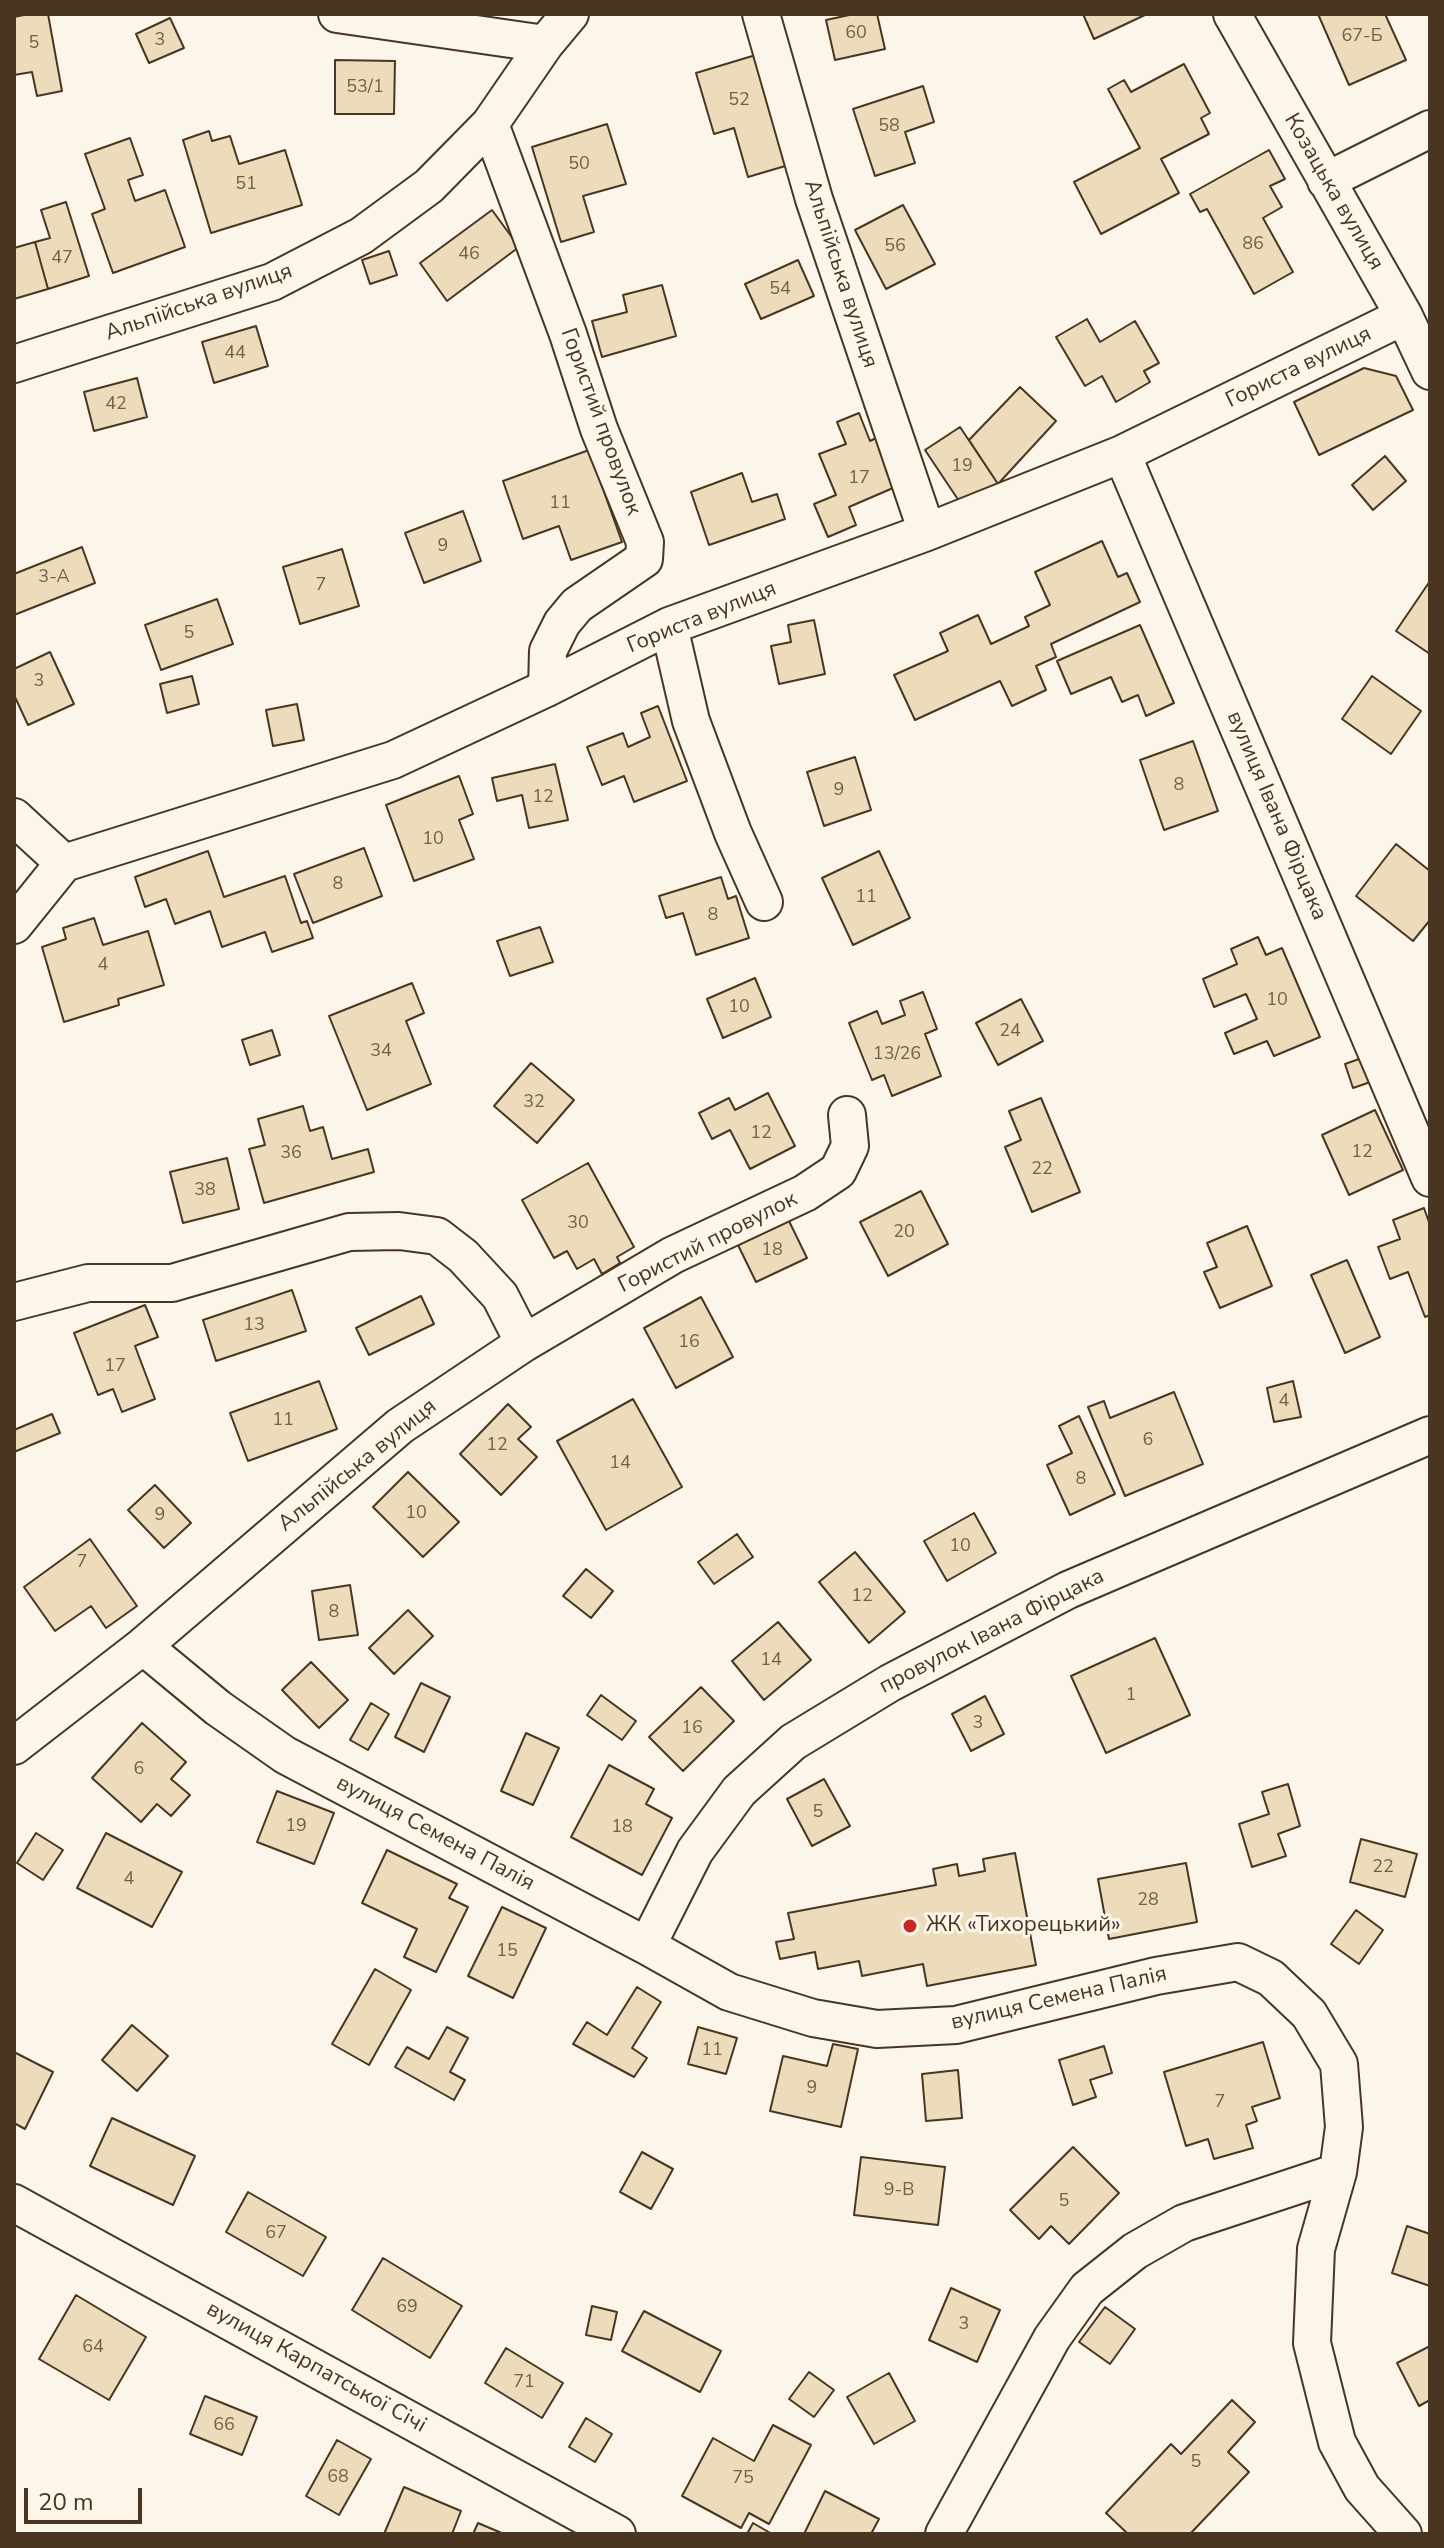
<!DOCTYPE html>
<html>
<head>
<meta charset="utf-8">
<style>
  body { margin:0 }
  #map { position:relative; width:1444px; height:2548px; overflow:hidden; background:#fbf6e9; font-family:"Nunito Sans",sans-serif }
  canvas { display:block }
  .frame { position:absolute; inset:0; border:16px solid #4a3520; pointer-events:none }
  .scale { position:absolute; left:24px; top:2488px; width:118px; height:36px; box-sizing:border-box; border:4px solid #4a3520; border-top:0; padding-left:10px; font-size:24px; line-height:28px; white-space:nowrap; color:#4a3520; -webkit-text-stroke:6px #fbf6e9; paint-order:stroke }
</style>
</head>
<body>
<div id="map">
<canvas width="1444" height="2548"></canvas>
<div class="frame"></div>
<div class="scale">20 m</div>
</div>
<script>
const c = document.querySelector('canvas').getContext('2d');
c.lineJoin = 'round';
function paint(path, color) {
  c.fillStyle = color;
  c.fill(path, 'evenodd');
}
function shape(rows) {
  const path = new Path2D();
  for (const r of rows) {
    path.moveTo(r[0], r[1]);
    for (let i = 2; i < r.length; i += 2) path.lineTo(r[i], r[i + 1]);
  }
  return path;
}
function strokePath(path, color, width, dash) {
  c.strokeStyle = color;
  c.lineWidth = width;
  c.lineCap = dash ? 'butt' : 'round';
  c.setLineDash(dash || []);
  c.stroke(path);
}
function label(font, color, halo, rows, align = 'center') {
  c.font = font + ' "Nunito Sans",sans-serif';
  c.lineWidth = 6;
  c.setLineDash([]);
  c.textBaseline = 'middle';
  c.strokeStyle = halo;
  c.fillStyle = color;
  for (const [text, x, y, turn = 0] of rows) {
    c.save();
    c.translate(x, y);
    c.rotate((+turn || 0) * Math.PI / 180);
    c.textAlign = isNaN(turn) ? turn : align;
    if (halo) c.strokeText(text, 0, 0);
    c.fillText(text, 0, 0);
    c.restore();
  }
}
const building = shape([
  [29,14,48,14,62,91,37,96,32,72,14,75,14,17,29,14],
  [854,14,877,14,885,49,835,60,826,20,854,14],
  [1083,14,1147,14,1094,39,1083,14],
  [1318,14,1385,14,1406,60,1349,85,1318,14],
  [170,18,184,48,149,63,136,34,170,18],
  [759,54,792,164,748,177,734,128,714,134,696,73,759,54],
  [335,60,395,61,394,114,335,114,335,60],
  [1184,64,1210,113,1201,118,1209,134,1161,159,1179,193,1101,234,1074,182,1140,148,1108,89,1124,80,1131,92,1184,64],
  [923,86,934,122,905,132,915,163,875,176,853,109,923,86],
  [607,124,626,184,583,196,594,232,561,242,532,147,607,124],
  [209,131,212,141,230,136,239,164,285,150,302,205,211,233,183,140,209,131],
  [130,138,143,175,128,180,135,201,165,190,185,247,113,273,92,214,105,209,85,154,130,138],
  [1269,150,1285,179,1270,186,1282,207,1263,218,1293,272,1254,294,1207,209,1200,212,1190,194,1269,150],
  [66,202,89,276,48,289,35,242,50,238,41,210,66,202],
  [903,205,935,264,886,289,855,230,903,205],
  [492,210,519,247,447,301,420,263,492,210],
  [35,242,48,289,14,299,14,248,35,242],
  [389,251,397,275,370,284,362,260,389,251],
  [798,260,814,296,761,319,745,284,798,260],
  [662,285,676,336,602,357,592,321,627,312,623,295,662,285],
  [1087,319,1100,342,1135,321,1159,363,1144,371,1150,382,1116,402,1102,376,1085,386,1056,337,1087,319],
  [256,326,268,366,214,383,202,342,256,326],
  [1364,368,1396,376,1413,410,1319,455,1294,402,1364,368],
  [137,378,147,417,94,431,84,392,137,378],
  [1020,387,1056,421,998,484,969,440,1020,387],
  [859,413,870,441,882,435,894,466,886,470,893,488,849,507,856,525,828,537,814,504,836,495,819,454,846,444,837,422,859,413],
  [960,427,998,484,963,507,925,450,960,427],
  [589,450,622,542,571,560,559,526,523,539,503,481,589,450],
  [1385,456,1406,481,1373,510,1352,485,1385,456],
  [742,473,752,502,777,494,785,519,709,545,691,492,742,473],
  [463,511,481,561,424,583,405,533,463,511],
  [1102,541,1118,577,1127,573,1140,602,1051,644,1056,657,1036,666,1046,690,1012,706,1000,681,915,720,894,675,948,651,940,633,978,615,991,644,1029,626,1025,617,1050,605,1035,572,1102,541],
  [82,547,95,583,14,615,14,574,82,547],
  [342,549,359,606,300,624,283,567,342,549],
  [1430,581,1430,654,1396,631,1430,581],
  [217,599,233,644,161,670,145,625,217,599],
  [814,620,825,674,779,684,771,646,791,642,788,625,814,620],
  [1140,625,1174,703,1146,716,1138,695,1122,702,1111,677,1071,694,1057,661,1140,625],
  [50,652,74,704,28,725,14,695,14,669,50,652],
  [192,676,199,704,167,713,160,684,192,676],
  [1372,676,1421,711,1391,754,1342,719,1372,676],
  [297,704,304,740,273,746,266,710,297,704],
  [658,706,687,781,634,802,624,776,602,785,587,747,623,733,628,747,650,737,641,713,658,706],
  [1193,741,1218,811,1164,830,1140,760,1193,741],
  [855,757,871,810,824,826,807,772,855,757],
  [555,764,568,820,529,828,522,795,497,801,492,778,555,764],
  [459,776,473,814,459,820,474,859,414,881,386,805,459,776],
  [1396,844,1430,871,1430,920,1413,941,1356,896,1396,844],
  [364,848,382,896,313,923,294,874,364,848],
  [208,851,224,897,285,876,301,923,307,921,313,938,272,952,265,932,222,947,210,911,175,924,166,899,145,907,135,877,208,851],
  [879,851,910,918,853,945,822,878,879,851],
  [721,877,728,899,736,896,749,938,696,955,683,913,666,918,659,896,721,877],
  [94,918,103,945,148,931,164,985,118,999,119,1005,64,1022,42,947,66,939,63,928,94,918],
  [540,927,553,962,510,976,497,941,540,927],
  [1258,937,1266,955,1282,948,1320,1037,1274,1056,1267,1041,1234,1054,1225,1033,1257,1019,1246,994,1214,1007,1203,979,1237,964,1231,949,1258,937],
  [755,978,771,1017,723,1038,707,999,755,978],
  [412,983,424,1013,406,1021,431,1084,367,1110,329,1016,412,983],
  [923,992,937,1029,925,1034,941,1076,892,1096,884,1075,872,1080,849,1023,877,1011,882,1024,905,1015,900,1001,923,992],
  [1021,999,1043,1041,998,1065,976,1023,1021,999],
  [272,1030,280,1055,250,1065,242,1040,272,1030],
  [1373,1054,1382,1078,1353,1088,1345,1064,1373,1054],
  [531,1063,574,1100,537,1143,494,1106,531,1063],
  [768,1093,795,1146,750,1169,730,1130,712,1139,699,1113,729,1098,735,1110,768,1093],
  [1041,1098,1080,1192,1032,1212,1005,1147,1021,1140,1009,1111,1041,1098],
  [303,1106,310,1131,323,1127,332,1159,368,1149,374,1172,264,1203,249,1149,265,1145,258,1119,303,1106],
  [1375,1110,1403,1170,1349,1195,1322,1135,1375,1110],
  [227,1158,239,1209,183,1223,170,1172,227,1158],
  [588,1163,634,1247,617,1257,620,1263,602,1274,594,1259,577,1269,567,1251,554,1258,522,1200,588,1163],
  [921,1191,948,1244,888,1276,860,1222,921,1191],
  [1424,1208,1430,1225,1430,1315,1425,1317,1408,1272,1390,1279,1378,1247,1400,1239,1393,1220,1424,1208],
  [789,1221,807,1258,756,1282,738,1245,789,1221],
  [1247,1226,1272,1286,1220,1308,1204,1272,1217,1267,1207,1243,1247,1226],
  [1347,1260,1380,1337,1345,1353,1311,1275,1347,1260],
  [292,1290,306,1331,216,1361,203,1320,292,1290],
  [421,1296,434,1324,369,1355,356,1328,421,1296],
  [701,1297,733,1357,676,1388,644,1328,701,1297],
  [145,1305,158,1337,135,1346,155,1399,122,1412,113,1389,98,1395,74,1333,145,1305],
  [319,1381,337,1429,248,1461,230,1413,319,1381],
  [1293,1381,1301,1417,1274,1422,1267,1388,1293,1381],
  [1174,1392,1203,1464,1125,1496,1088,1407,1104,1401,1110,1418,1174,1392],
  [633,1399,682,1487,606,1530,557,1441,633,1399],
  [508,1404,531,1427,518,1439,537,1457,501,1495,460,1454,508,1404],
  [52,1414,60,1433,14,1452,14,1430,52,1414],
  [1079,1416,1115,1494,1070,1515,1047,1465,1072,1453,1059,1426,1079,1416],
  [408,1472,459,1522,423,1557,373,1507,408,1472],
  [155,1485,191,1523,164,1548,128,1510,155,1485],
  [974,1513,996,1553,947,1581,924,1541,974,1513],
  [737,1534,753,1557,714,1584,698,1562,737,1534],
  [90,1539,137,1606,106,1628,91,1606,55,1631,24,1587,90,1539],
  [855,1552,905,1612,869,1643,819,1582,855,1552],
  [586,1569,613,1591,591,1618,563,1596,586,1569],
  [350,1585,358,1635,319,1640,312,1591,350,1585],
  [408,1610,433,1636,394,1674,369,1648,408,1610],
  [778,1622,811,1660,764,1700,732,1661,778,1622],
  [1155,1638,1190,1715,1106,1753,1071,1676,1155,1638],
  [311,1662,348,1700,319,1728,282,1690,311,1662],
  [421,1683,450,1697,424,1752,395,1737,421,1683],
  [701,1687,734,1721,683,1771,649,1737,701,1687],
  [601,1695,636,1721,622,1740,587,1715,601,1695],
  [985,1696,1004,1734,971,1751,952,1714,985,1696],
  [371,1703,389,1714,368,1750,350,1740,371,1703],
  [142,1723,186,1762,171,1779,190,1795,171,1816,157,1804,141,1822,92,1778,142,1723],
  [526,1733,559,1748,533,1805,501,1791,526,1733],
  [609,1765,654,1789,646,1804,672,1818,642,1875,571,1837,609,1765],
  [824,1779,850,1826,812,1846,787,1799,824,1779],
  [1288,1784,1300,1826,1278,1834,1286,1856,1252,1867,1239,1824,1269,1814,1262,1792,1288,1784],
  [277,1791,334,1813,314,1864,257,1842,277,1791],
  [36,1833,63,1850,43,1880,17,1863,36,1833],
  [106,1833,182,1872,152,1927,77,1888,106,1833],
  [1361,1839,1417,1854,1405,1897,1350,1882,1361,1839],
  [387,1850,457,1884,449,1898,468,1907,436,1972,404,1957,417,1929,362,1903,387,1850],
  [1015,1853,1036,1965,927,1986,923,1964,862,1976,859,1961,818,1969,815,1952,780,1959,776,1942,794,1939,788,1913,936,1885,933,1869,957,1864,959,1876,985,1871,983,1859,1015,1853],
  [1186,1863,1197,1922,1109,1939,1098,1879,1186,1863],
  [502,1907,546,1928,513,1998,468,1976,502,1907],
  [1356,1910,1383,1930,1359,1964,1331,1944,1356,1910],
  [375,1969,411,1990,369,2065,332,2044,375,1969],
  [637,1987,661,2002,632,2048,647,2058,634,2077,573,2044,587,2022,607,2035,637,1987],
  [132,2025,168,2056,137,2091,102,2060,132,2025],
  [447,2027,468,2038,450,2072,465,2080,454,2100,395,2067,407,2047,429,2059,447,2027],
  [698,2027,737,2038,726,2074,688,2064,698,2027],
  [1263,2042,1280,2098,1252,2107,1257,2121,1246,2125,1253,2148,1214,2159,1208,2139,1186,2146,1164,2072,1263,2042],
  [833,2044,858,2049,841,2127,770,2111,783,2056,827,2066,833,2044],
  [1104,2046,1112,2073,1090,2080,1096,2097,1073,2105,1059,2060,1104,2046],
  [14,2052,53,2072,25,2129,14,2123,14,2052],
  [958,2070,962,2118,926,2121,922,2074,958,2070],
  [112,2118,195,2156,173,2205,90,2166,112,2118],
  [1073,2147,1119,2193,1069,2244,1051,2226,1039,2239,1010,2210,1073,2147],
  [642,2152,673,2169,651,2209,620,2192,642,2152],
  [861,2157,945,2167,938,2225,854,2215,861,2157],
  [248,2192,326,2237,303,2276,226,2232,248,2192],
  [1407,2226,1430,2234,1430,2286,1392,2273,1407,2226],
  [383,2258,462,2306,430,2358,352,2310,383,2258],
  [951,2288,1000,2310,977,2362,929,2340,951,2288],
  [76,2295,146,2337,109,2400,39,2359,76,2295],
  [592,2306,617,2312,611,2340,586,2335,592,2306],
  [1105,2307,1135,2329,1110,2364,1079,2342,1105,2307],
  [644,2311,721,2351,700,2392,622,2351,644,2311],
  [1430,2346,1430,2400,1419,2406,1397,2363,1430,2346],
  [506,2348,563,2383,542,2418,485,2383,506,2348],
  [809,2372,834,2390,814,2417,789,2399,809,2372],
  [889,2373,915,2421,874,2444,847,2397,889,2373],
  [205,2396,257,2417,242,2455,190,2434,205,2396],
  [1232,2400,1255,2422,1228,2452,1249,2472,1190,2534,1128,2534,1106,2513,1171,2444,1181,2454,1232,2400],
  [586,2418,612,2434,595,2462,569,2447,586,2418],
  [773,2425,811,2445,769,2524,749,2513,741,2528,682,2496,713,2438,754,2461,773,2425],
  [337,2440,371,2459,339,2515,306,2496,337,2440],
  [404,2487,461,2511,452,2534,384,2534,404,2487],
  [825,2491,879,2519,871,2534,804,2534,825,2491],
  [478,2523,504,2534,473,2534,478,2523],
  [753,2523,772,2534,747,2534,753,2523]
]);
paint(building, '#ecdcbc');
strokePath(building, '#4a3520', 2);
const street = shape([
  [337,14,545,44],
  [761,14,814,199,927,532],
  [1232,14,1404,316,1430,371],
  [490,124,568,334,599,429,645,542,644,559,577,605,562,623,548,651,547,688],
  [1326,181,1430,129],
  [14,364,272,282,361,236,429,186,490,124,545,44,570,14],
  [1122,454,1430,1178],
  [669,626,691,721,733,833,764,902],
  [14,817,64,863],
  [14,925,64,863,393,760,547,688,669,626,927,532,1122,454,1404,316],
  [14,1302,88,1283,172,1283,349,1232,399,1231,437,1236,463,1256,500,1296,524,1343,400,1426,143,1646,14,1746],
  [524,1343,673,1255,805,1193,838,1171,850,1146,847,1115],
  [143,1646,218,1708,285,1755,647,1946,729,1992,813,2018,877,2029,956,2025,1156,1976,1238,1962,1271,1978,1309,2014,1339,2064,1344,2127,1338,2172,1316,2249,1312,2343,1337,2442,1362,2488,1403,2534],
  [647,1946,695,1851,739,1791,793,1742,890,1683,1068,1590,1430,1435],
  [14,2203,617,2534],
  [944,2534,1052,2338,1087,2289,1135,2251,1184,2223,1338,2172]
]);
strokePath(street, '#4a3520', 40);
strokePath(street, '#fbf6e9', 36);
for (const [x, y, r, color] of [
  [910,1926,8,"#c62828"]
]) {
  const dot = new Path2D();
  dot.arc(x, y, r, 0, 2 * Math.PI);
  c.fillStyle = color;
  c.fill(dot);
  strokePath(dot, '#fbf6e9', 3);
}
label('18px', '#725f47', null, [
  ["60",856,34],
  ["67-Б",1362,37],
  ["3",160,41],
  ["5",34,44],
  ["53/1",365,88],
  ["52",739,101],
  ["58",889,127],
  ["50",579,165],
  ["51",246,185],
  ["86",1253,245],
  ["56",895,247],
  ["46",469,255],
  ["47",62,259],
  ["54",780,290],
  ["44",235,354],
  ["42",116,405],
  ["19",962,467],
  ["17",859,479],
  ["11",560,504],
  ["9",443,547],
  ["3-А",54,578],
  ["7",321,586],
  ["5",189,634],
  ["3",39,682],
  ["8",1179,786],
  ["9",839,791],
  ["12",543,798],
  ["10",433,840],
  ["8",338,885],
  ["11",866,898],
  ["8",713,916],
  ["4",103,966],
  ["10",1277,1001],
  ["10",739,1008],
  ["24",1010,1032],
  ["34",381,1052],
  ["13/26",897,1055],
  ["32",534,1103],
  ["12",761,1134],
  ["12",1362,1153],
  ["36",291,1154],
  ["22",1042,1170],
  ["38",205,1191],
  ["30",578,1224],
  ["20",904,1233],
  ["18",772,1251],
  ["13",254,1326],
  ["16",689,1343],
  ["17",115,1367],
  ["4",1284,1402],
  ["11",283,1421],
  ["6",1148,1441],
  ["12",497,1446],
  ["14",620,1464],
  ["8",1081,1480],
  ["10",416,1514],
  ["9",160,1516],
  ["10",960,1547],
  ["7",82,1563],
  ["12",862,1597],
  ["8",334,1613],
  ["14",771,1661],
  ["1",1131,1696],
  ["3",978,1724],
  ["16",692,1729],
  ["6",139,1770],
  ["5",818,1813],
  ["19",296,1827],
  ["18",622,1828],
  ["22",1383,1868],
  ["4",129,1880],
  ["28",1148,1901],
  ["15",507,1952],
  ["11",712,2051],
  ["9",812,2089],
  ["7",1220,2103],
  ["9-В",899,2191],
  ["5",1064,2202],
  ["67",276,2234],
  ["69",407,2308],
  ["3",964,2325],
  ["64",93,2348],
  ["71",524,2383],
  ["66",224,2426],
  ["5",1196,2463],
  ["68",338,2478],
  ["75",743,2479]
]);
label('22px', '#4a3520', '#fbf6e9', [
  ["Козацька вулиця",1333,192,60],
  ["Альпійська вулиця",840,274,72],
  ["Альпійська вулиця",199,303,-19],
  ["Гориста вулиця",1299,368,-26],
  ["Гористий провулок",600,422,70],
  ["Гориста вулиця",702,618,-22],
  ["вулиця Івана Фірцака",1276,816,67],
  ["Гористий провулок",708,1243,-27],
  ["Альпійська вулиця",358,1466,-39],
  ["провулок Івана Фірцака",992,1632,-27],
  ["вулиця Семена Палія",435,1834,28],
  ["вулиця Семена Палія",1059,1999,-13],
  ["вулиця Карпатської Січі",316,2368,29]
]);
label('22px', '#4a3520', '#fbf6e9', [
  ["ЖК «Тихорецький»",926,1926]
], 'left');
</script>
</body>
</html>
